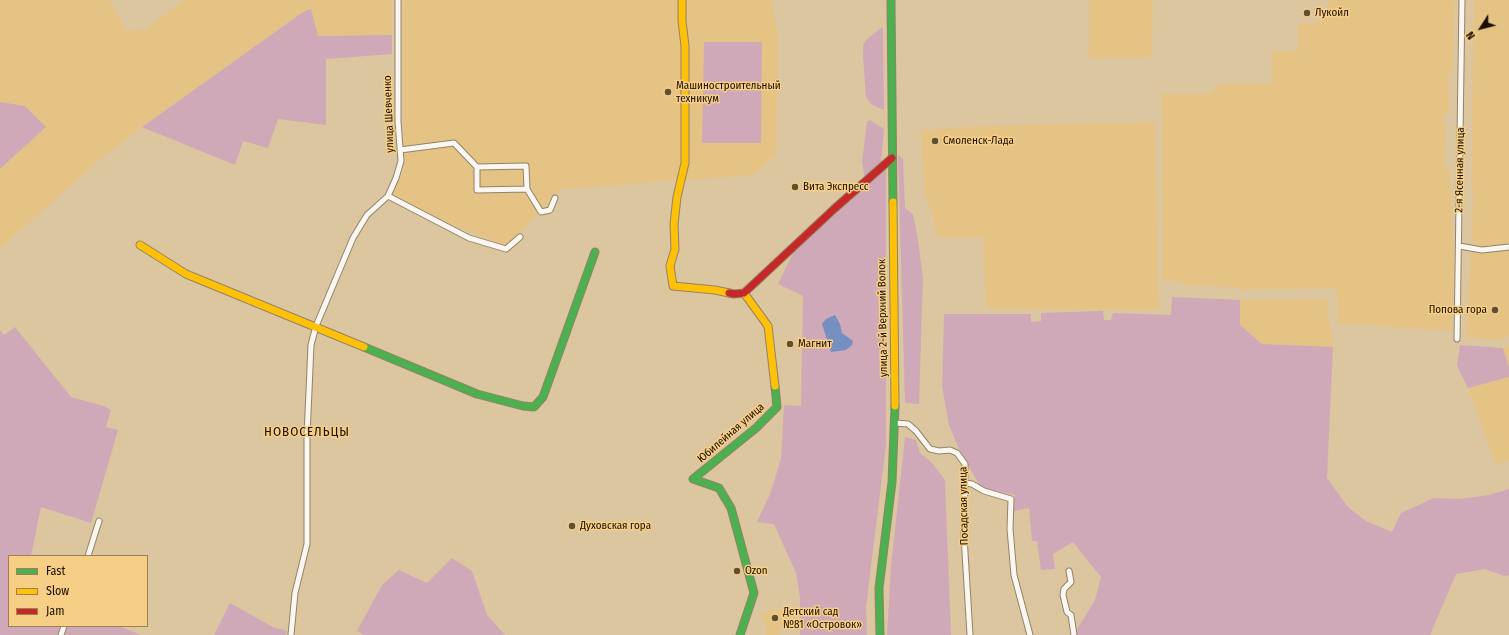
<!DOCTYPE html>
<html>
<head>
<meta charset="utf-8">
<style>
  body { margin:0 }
  #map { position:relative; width:1509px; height:635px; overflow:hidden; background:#dcc69f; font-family:"Fira Sans Condensed",sans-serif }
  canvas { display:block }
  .legend { position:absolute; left:8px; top:555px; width:140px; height:72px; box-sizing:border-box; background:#f6ce85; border:1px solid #9e8150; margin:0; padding:5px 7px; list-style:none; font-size:12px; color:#190e00 }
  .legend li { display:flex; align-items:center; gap:8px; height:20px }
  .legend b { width:20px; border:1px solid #9e8150 }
  .north { position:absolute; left:1461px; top:8px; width:40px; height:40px; -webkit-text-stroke:3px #f6ce85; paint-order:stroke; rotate:234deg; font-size:11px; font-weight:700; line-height:16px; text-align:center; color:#190e00 }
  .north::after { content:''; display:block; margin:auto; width:14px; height:18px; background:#190e00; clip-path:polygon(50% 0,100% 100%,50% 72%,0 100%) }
</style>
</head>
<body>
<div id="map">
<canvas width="1509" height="635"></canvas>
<ul class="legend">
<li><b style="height:5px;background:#4caf50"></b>Fast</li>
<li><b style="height:5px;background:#ffc107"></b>Slow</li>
<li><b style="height:5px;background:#c62828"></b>Jam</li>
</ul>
<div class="north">N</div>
</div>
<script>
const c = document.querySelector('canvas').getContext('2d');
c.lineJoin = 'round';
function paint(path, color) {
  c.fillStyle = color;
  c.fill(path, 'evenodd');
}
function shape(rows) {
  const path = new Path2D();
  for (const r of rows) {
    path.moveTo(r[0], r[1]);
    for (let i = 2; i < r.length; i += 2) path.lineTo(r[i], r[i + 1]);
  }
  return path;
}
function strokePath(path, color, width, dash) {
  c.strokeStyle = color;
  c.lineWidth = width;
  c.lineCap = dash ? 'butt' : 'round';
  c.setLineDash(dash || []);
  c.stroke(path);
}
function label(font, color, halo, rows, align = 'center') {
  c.font = font + ' "Fira Sans Condensed",sans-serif';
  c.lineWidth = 3;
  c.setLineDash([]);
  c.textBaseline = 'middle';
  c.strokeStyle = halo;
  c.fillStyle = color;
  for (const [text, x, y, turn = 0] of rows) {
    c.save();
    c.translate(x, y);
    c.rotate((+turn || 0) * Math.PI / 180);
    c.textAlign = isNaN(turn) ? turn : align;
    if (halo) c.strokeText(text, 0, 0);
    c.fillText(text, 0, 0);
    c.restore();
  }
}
paint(shape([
  [0,0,109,0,127,31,146,29,183,0,392,0,392,35,318,36,311,10,303,12,142,127,100,160,0,248,0,169,46,127,25,106,0,102],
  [403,0,771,0,778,34,776,155,753,175,561,189,507,247,396,202,392,190,404,172],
  [1089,0,1153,0,1151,57,1089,58],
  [1328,0,1455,0,1452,72,1448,72,1449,114,1443,114,1444,125,1446,135,1444,167,1449,167,1454,258,1452,331,1338,323,1337,289,1250,289,1244,291,1241,288,1182,285,1182,281,1162,280,1162,94,1210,94,1221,84,1273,84,1272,51,1298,51,1298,22,1313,24,1321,21,1327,15],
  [1474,0,1509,0,1509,245,1478,246,1473,243,1472,239,1473,189,1472,188,1471,176,1473,175,1472,170,1472,108],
  [1155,122,1159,310,992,309,986,304,983,238,936,237,933,213,925,196,921,130,986,126],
  [1509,250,1509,336,1499,340,1466,337,1471,253],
  [1326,299,1333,347,1262,344,1240,325,1240,300],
  [1509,346,1509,367,1503,348],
  [1509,377,1509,461,1496,464,1468,388],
  [768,609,784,610,783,614,788,615,787,625,780,625,779,635,766,635,767,623,762,622,762,613,768,614]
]), '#e5c385');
paint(shape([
  [311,9,318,36,392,35,392,54,326,59,326,125,278,119,268,148,243,141,235,165,142,127,303,12],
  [882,27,883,29,884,110,872,105,866,97,863,56,863,46,865,41],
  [704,42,762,42,761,143,702,143],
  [0,102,25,106,46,127,0,169],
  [870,120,884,129,881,162,865,179,862,162,867,122],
  [898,155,903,159,905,208,913,214,918,240,923,278,919,404,905,403],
  [886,169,886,445,866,607,867,635,800,635,800,597,796,573,774,524,757,522,770,494,781,459,784,405,801,406,803,296,778,284,793,253,819,226],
  [1172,297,1240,300,1240,325,1262,344,1333,347,1327,478,1348,507,1366,521,1392,532,1401,513,1434,498,1460,499,1489,495,1509,489,1509,575,1504,576,1485,569,1456,574,1430,635,1077,635,1076,631,1095,600,1101,577,1073,542,1053,554,1055,569,1041,570,1037,541,1032,541,1029,508,1014,511,1015,495,981,488,958,447,949,425,942,386,944,314,1031,314,1031,322,1041,321,1041,313,1103,311,1104,320,1111,320,1113,313,1171,315],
  [15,327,71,397,104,406,111,410,106,427,118,430,91,523,41,507,31,556,9,556,9,626,119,626,141,635,0,635,0,330,4,335],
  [1460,345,1503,348,1509,367,1509,377,1468,388,1457,366],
  [905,437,916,440,920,453,932,463,945,480,951,635,887,635,891,566],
  [452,558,472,571,487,615,505,635,364,635,357,631,382,585,399,570,427,583],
  [230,603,273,627,287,631,286,635,214,635]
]), '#cfa9b8');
paint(shape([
  [835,315,840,324,842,333,853,341,852,345,846,350,831,352,822,324,826,319]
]), '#758fc0');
const street = shape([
  [398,0,398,121,401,161,396,178,388,196,469,238,506,249,520,237],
  [400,150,454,143,477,167,477,190,527,189,541,212,550,210,555,198],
  [477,167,526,166,527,189],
  [1459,246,1482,250,1509,247],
  [1457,339,1462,0],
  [895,423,908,424,916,431,930,449,939,451,950,450,957,453,965,464,964,536,970,635],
  [966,483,972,484,984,491,1011,499,1010,529,1014,575,1030,635],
  [88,556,99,521],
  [1069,571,1071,582,1064,589,1063,595,1067,612,1071,615,1074,635],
  [61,635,64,626],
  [291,635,295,593,307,544,307,436,311,345,316,326,353,238,367,215,388,196]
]);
const fast = shape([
  [891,0,893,202],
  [364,347,477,394,523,406,534,407,543,397,595,252],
  [740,635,754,593,731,508,719,488,693,479,756,428,777,407,775,386],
  [880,635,879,588,892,482,895,406]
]);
const slow = shape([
  [682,0,682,21,685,46,685,163,677,197,674,224,675,249,670,266,673,286,715,290,729,293],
  [893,202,895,406],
  [140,245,186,274,364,347],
  [744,293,768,326,775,386]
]);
const jam = shape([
  [729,293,734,294,744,293,834,209,892,158]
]);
strokePath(street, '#928366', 7);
strokePath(fast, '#928366', 9);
strokePath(slow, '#928366', 9);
strokePath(jam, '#928366', 9);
strokePath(street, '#faf6f1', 5);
strokePath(fast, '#4caf50', 7);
strokePath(slow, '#ffc107', 7);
strokePath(jam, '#c62828', 7);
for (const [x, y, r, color] of [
  [1307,13,4,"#5d4e38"],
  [668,92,4,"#5d4e38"],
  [935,141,4,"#5d4e38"],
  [795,187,4,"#5d4e38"],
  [1495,310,4,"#5d4e38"],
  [790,344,4,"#5d4e38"],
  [572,526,4,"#5d4e38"],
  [737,571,4,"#5d4e38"],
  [775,618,4,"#5d4e38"]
]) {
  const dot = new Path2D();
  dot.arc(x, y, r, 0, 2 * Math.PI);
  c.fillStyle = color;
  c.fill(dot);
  strokePath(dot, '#f6ce85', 1.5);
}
label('11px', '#190e00', '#f6ce85', [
  ["Лукойл",1315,13],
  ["Машиностроительный",676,86],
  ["техникум",676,99],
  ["Смоленск-Лада",943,141],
  ["Вита Экспресс",803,187],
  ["Попова гора",1487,310,"right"],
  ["Магнит",798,344],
  ["Духовская гора",580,526],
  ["Ozon",745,571],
  ["Детский сад",783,612],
  ["№81 «Островок»",783,625]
], 'left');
label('11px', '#190e00', '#f6ce85', [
  ["улица Шевченко",389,114,-92],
  ["2-я Ясенная улица",1460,170,-89],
  ["улица 2-й Верхний Волок",883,318,-91],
  ["Юбилейная улица",731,433,-41],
  ["Посадская улица",964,506,-91]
]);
c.letterSpacing = '1px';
label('13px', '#190e00', '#f6ce85', [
  ["НОВОСЕЛЬЦЫ",307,432]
]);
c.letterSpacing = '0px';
</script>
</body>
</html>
